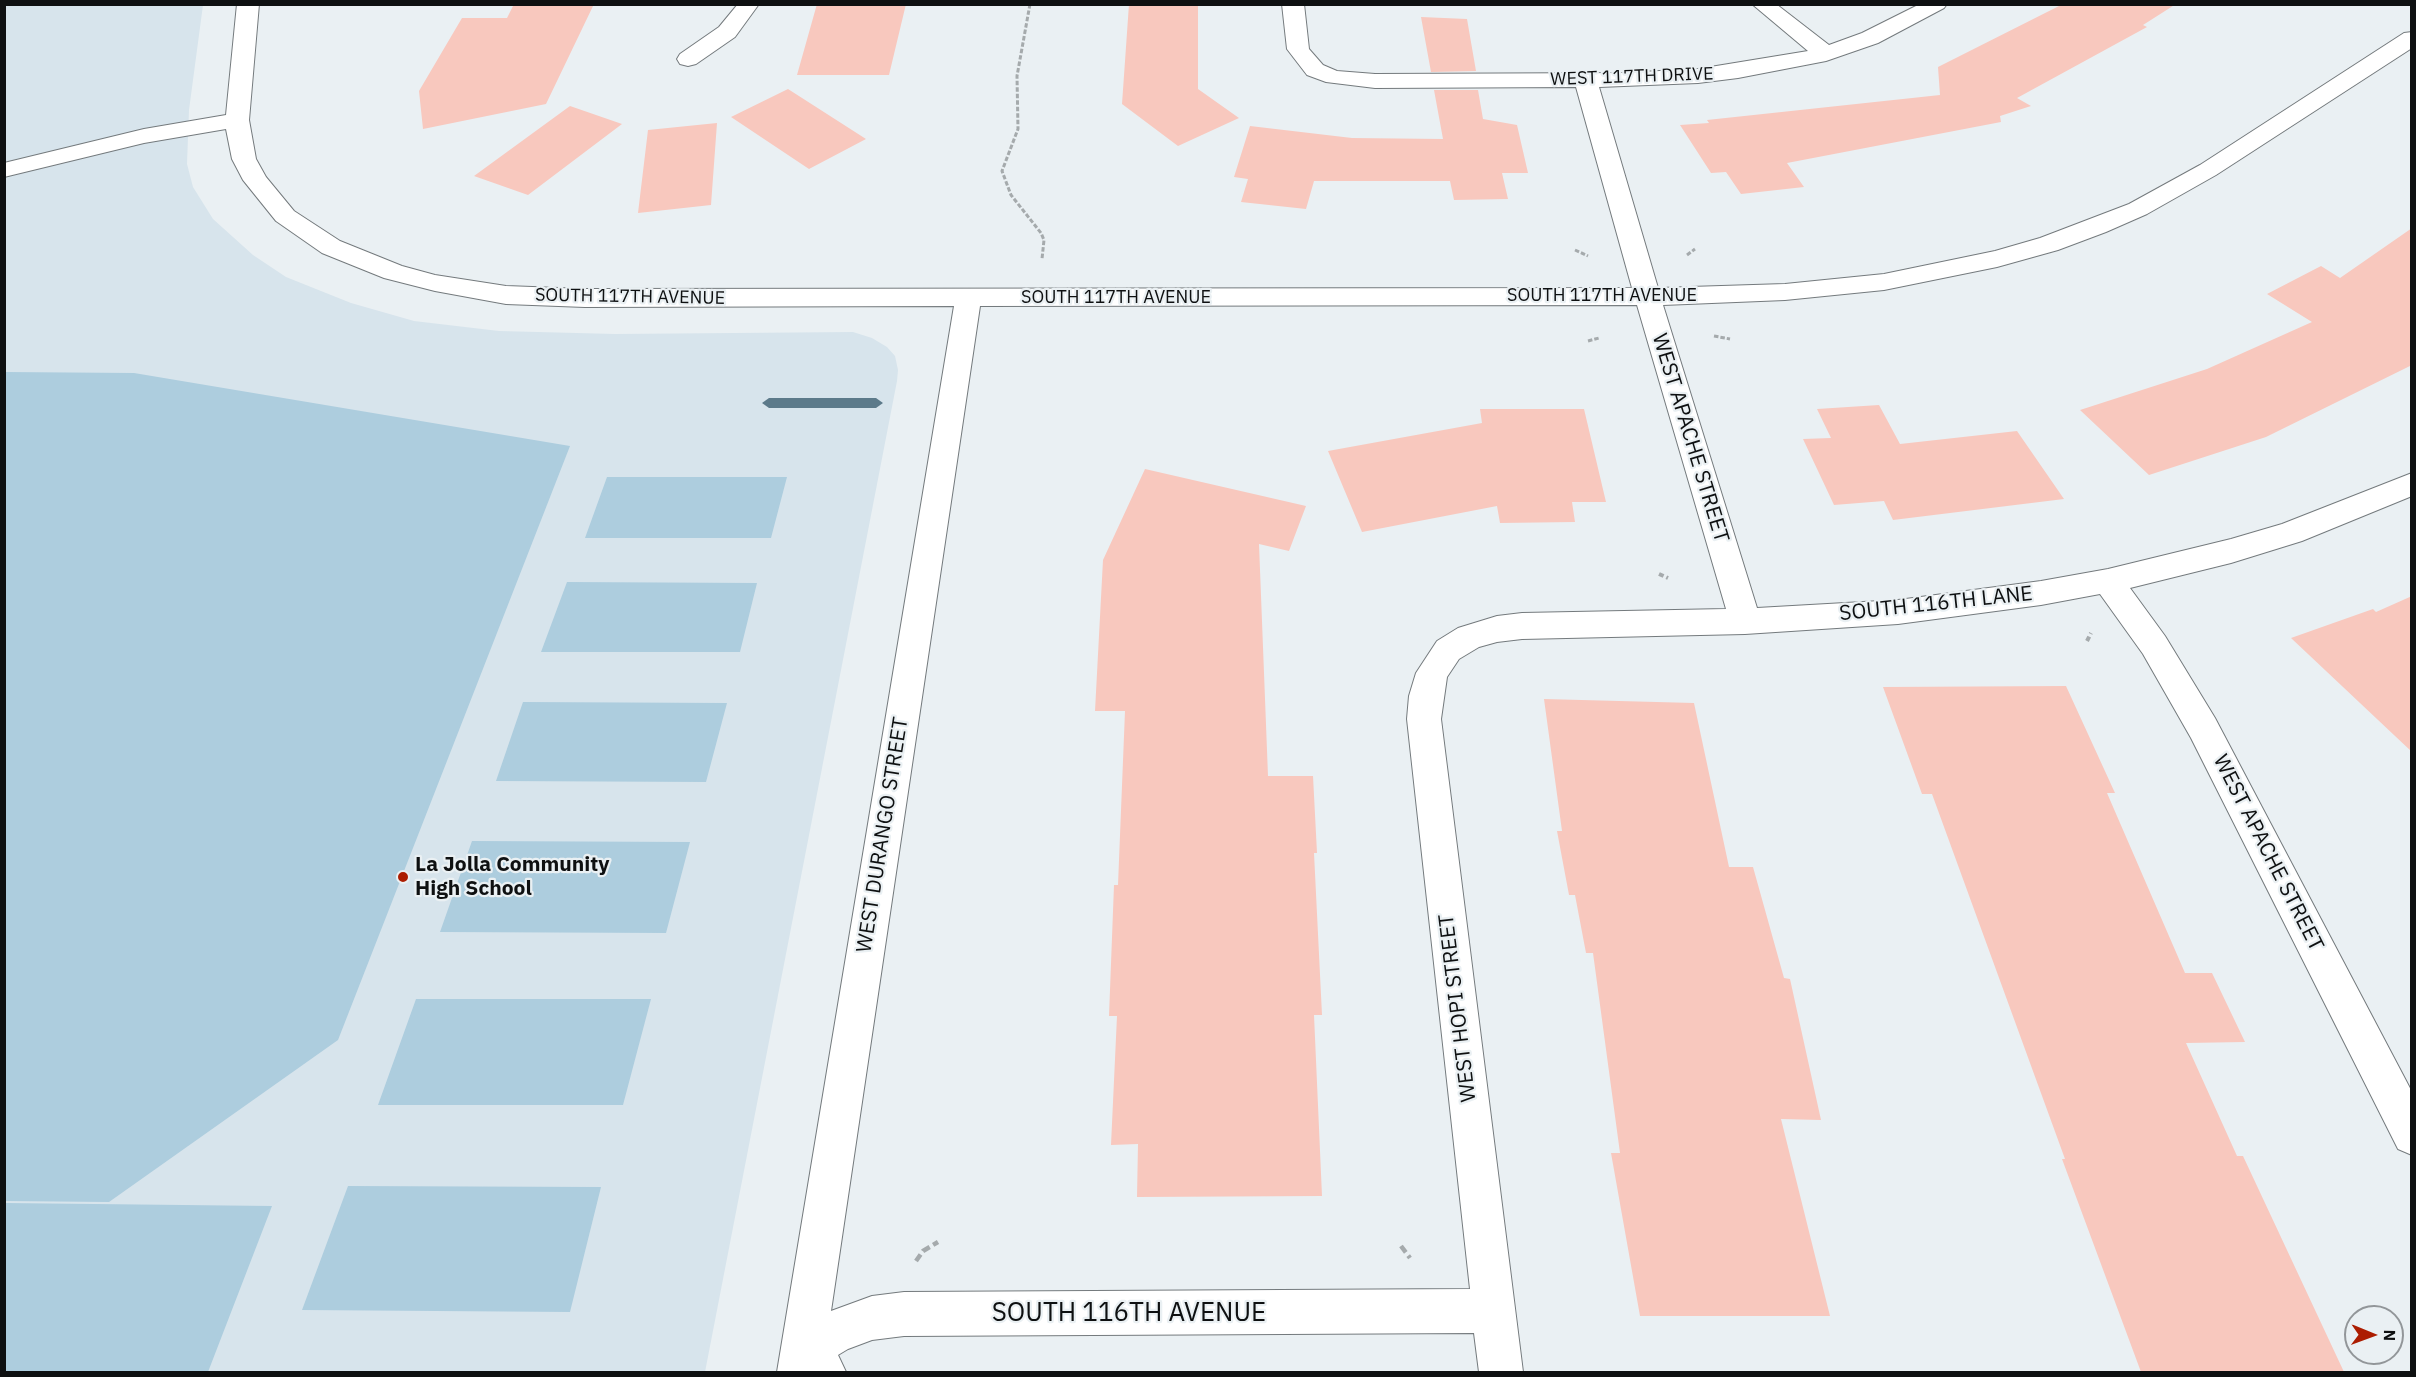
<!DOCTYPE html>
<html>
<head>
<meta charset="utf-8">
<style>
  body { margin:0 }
  #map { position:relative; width:2416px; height:1377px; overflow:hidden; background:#eaf0f3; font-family:"IBM Plex Sans",sans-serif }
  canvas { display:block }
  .frame { position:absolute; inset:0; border:6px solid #0e1011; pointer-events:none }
  .north { position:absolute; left:2344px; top:1305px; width:60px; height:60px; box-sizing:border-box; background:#eaf0f3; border:2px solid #929699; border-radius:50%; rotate:91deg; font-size:16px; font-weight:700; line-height:24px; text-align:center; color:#0e1011 }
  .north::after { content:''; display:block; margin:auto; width:21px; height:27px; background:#ac1d01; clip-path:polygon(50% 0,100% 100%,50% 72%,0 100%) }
</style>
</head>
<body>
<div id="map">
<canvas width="2416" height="1377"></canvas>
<div class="frame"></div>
<div class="north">N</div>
</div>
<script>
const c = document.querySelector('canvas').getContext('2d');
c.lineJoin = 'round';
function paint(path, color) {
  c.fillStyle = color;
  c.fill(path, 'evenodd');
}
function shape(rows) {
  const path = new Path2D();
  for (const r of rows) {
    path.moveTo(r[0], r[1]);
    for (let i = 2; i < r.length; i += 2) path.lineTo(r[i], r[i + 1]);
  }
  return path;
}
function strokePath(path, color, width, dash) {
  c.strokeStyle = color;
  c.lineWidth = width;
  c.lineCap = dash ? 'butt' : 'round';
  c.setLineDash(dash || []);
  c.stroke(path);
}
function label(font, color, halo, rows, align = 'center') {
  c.font = font + ' "IBM Plex Sans",sans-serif';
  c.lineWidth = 4.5;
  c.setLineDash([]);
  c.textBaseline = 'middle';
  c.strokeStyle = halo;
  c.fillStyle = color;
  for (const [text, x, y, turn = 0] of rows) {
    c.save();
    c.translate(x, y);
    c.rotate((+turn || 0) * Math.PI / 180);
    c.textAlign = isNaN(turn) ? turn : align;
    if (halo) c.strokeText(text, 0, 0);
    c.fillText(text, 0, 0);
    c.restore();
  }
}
paint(shape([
  [5,5,203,5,189,110,187,164,193,187,213,219,253,255,286,277,351,303,414,321,499,331,615,334,853,332,872,338,887,347,895,356,898,370,897,381,705,1372,5,1372]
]), '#d7e4ec');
paint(shape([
  [5,372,134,373,570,446,338,1040,109,1202,5,1201],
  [607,477,787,477,771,538,585,538],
  [567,582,757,583,740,652,541,652],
  [523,702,727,703,706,782,496,781],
  [472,841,690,842,666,933,440,932],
  [416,999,651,999,623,1105,378,1105],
  [348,1186,601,1187,570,1312,302,1310],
  [5,1203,272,1206,208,1372,5,1372]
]), '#adcdde');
paint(shape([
  [769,398,876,398,883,403,876,408,769,408,762,403,769,398]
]), '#5c7a8a');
paint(shape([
  [514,4,594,4,546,104,423,129,419,91,462,18,507,18],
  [817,4,906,4,889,75,797,75],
  [1129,4,1198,4,1198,89,1239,118,1178,146,1122,104],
  [2063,4,2176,4,2143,25,2147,27,2017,98,2031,106,2000,116,2001,122,1787,163,1804,187,1741,194,1726,172,1711,173,1680,125,1709,123,1707,120,1940,95,1938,67],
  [1421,17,1467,19,1476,71,1431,72],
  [788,89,866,139,809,169,731,117],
  [1434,90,1478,90,1483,119,1517,125,1528,173,1502,173,1508,199,1454,200,1450,181,1314,181,1306,209,1241,202,1248,179,1234,177,1250,126,1352,138,1443,139],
  [570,106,622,124,528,195,474,176],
  [717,123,711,205,638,213,648,130],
  [2412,228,2412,365,2266,437,2149,475,2080,410,2207,369,2312,322,2267,294,2321,266,2340,278],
  [1879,405,1900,444,2017,431,2064,499,1893,520,1884,501,1834,505,1803,439,1831,438,1817,409],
  [1480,409,1584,409,1606,502,1572,502,1575,522,1500,523,1497,506,1362,532,1328,451,1482,423],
  [1145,469,1306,506,1289,551,1259,544,1268,776,1313,776,1317,853,1314,853,1322,1015,1314,1015,1322,1196,1137,1197,1138,1144,1111,1145,1117,1016,1109,1016,1114,885,1118,885,1125,711,1095,711,1103,560],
  [2412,596,2412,752,2291,638,2373,609,2376,612],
  [2066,686,2115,793,2107,793,2185,973,2212,973,2245,1042,2186,1043,2237,1156,2243,1156,2344,1372,2141,1372,2062,1159,2065,1159,1932,794,1922,794,1883,687],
  [1544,699,1694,703,1729,867,1753,867,1784,978,1790,979,1821,1120,1781,1119,1830,1316,1640,1316,1611,1153,1620,1153,1593,953,1586,953,1575,895,1569,895,1557,831,1562,831]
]), '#f8c8be');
const minor = shape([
  [237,4,259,4,249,120,256,159,266,177,294,211,340,241,402,266,435,275,506,286,585,289,1632,288,1576,87,1375,88,1326,82,1307,75,1287,49,1282,4,1304,4,1309,49,1323,65,1337,71,1375,74,1622,73,1698,69,1808,51,1752,4,1776,4,1829,45,1862,33,1920,4,1947,4,1944,8,1878,43,1826,61,1738,78,1698,83,1599,87,1658,288,1785,284,1884,274,1995,251,2040,238,2129,204,2200,165,2404,33,2412,32,2412,48,2216,175,2147,214,2106,232,2058,250,1997,267,1884,290,1785,300,1663,305,1757,608,1898,600,2041,581,2108,569,2231,539,2282,524,2412,473,2412,496,2302,541,2231,563,2130,588,2165,636,2215,718,2412,1092,2412,1155,2398,1149,2191,738,2143,654,2100,594,2041,605,1898,624,1745,634,1522,639,1497,642,1479,647,1459,659,1447,677,1441,719,1523,1372,1479,1372,1474,1333,904,1336,872,1340,848,1349,838,1355,846,1372,777,1372,954,306,585,307,506,304,435,291,384,278,322,253,276,221,243,180,232,159,226,129,144,143,4,177,4,163,144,129,226,115,237,4],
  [1637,305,1726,609,1522,613,1497,616,1458,628,1437,641,1416,673,1409,696,1407,719,1470,1289,904,1292,872,1296,831,1311,980,306,1637,305],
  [738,4,759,4,735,37,696,64,688,66,680,64,677,59,680,54,719,27,738,4]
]);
strokePath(minor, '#747a7d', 2);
strokePath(shape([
  [1030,4,1017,76,1018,129,1002,171,1011,195,1041,233,1044,240,1042,259],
  [1575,250,1588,256],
  [1687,255,1695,249],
  [1714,336,1730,339],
  [1588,341,1599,338]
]), '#a5aaac', 3, [4.5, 2]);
strokePath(shape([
  [1659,574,1668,578],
  [2087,641,2091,633]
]), '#a5aaac', 4, [5, 3]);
strokePath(shape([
  [1401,1246,1410,1258],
  [916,1261,923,1251,938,1242]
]), '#a5aaac', 4.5, [8, 4]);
paint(minor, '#fff');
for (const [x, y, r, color] of [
  [403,877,6,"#ac1d01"]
]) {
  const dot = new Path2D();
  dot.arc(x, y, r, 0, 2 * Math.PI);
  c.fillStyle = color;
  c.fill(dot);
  strokePath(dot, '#eaf0f3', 2);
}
label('18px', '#0e1011', '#eaf0f3', [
  ["WEST 117TH DRIVE",1632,77,-2],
  ["SOUTH 117TH AVENUE",1602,296],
  ["SOUTH 117TH AVENUE",630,297,1],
  ["SOUTH 117TH AVENUE",1116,298]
]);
label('21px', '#0e1011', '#eaf0f3', [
  ["WEST APACHE STREET",1690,438,73],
  ["SOUTH 116TH LANE",1936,604,-6],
  ["WEST DURANGO STREET",883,835,-81],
  ["WEST APACHE STREET",2268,853,63],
  ["WEST HOPI STREET",1458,1008,-97]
]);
label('bold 21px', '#0e1011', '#eaf0f3', [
  ["La Jolla Community",415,865],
  ["High School",415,889]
], 'left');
label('26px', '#0e1011', '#eaf0f3', [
  ["SOUTH 116TH AVENUE",1129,1313]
]);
</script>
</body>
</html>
